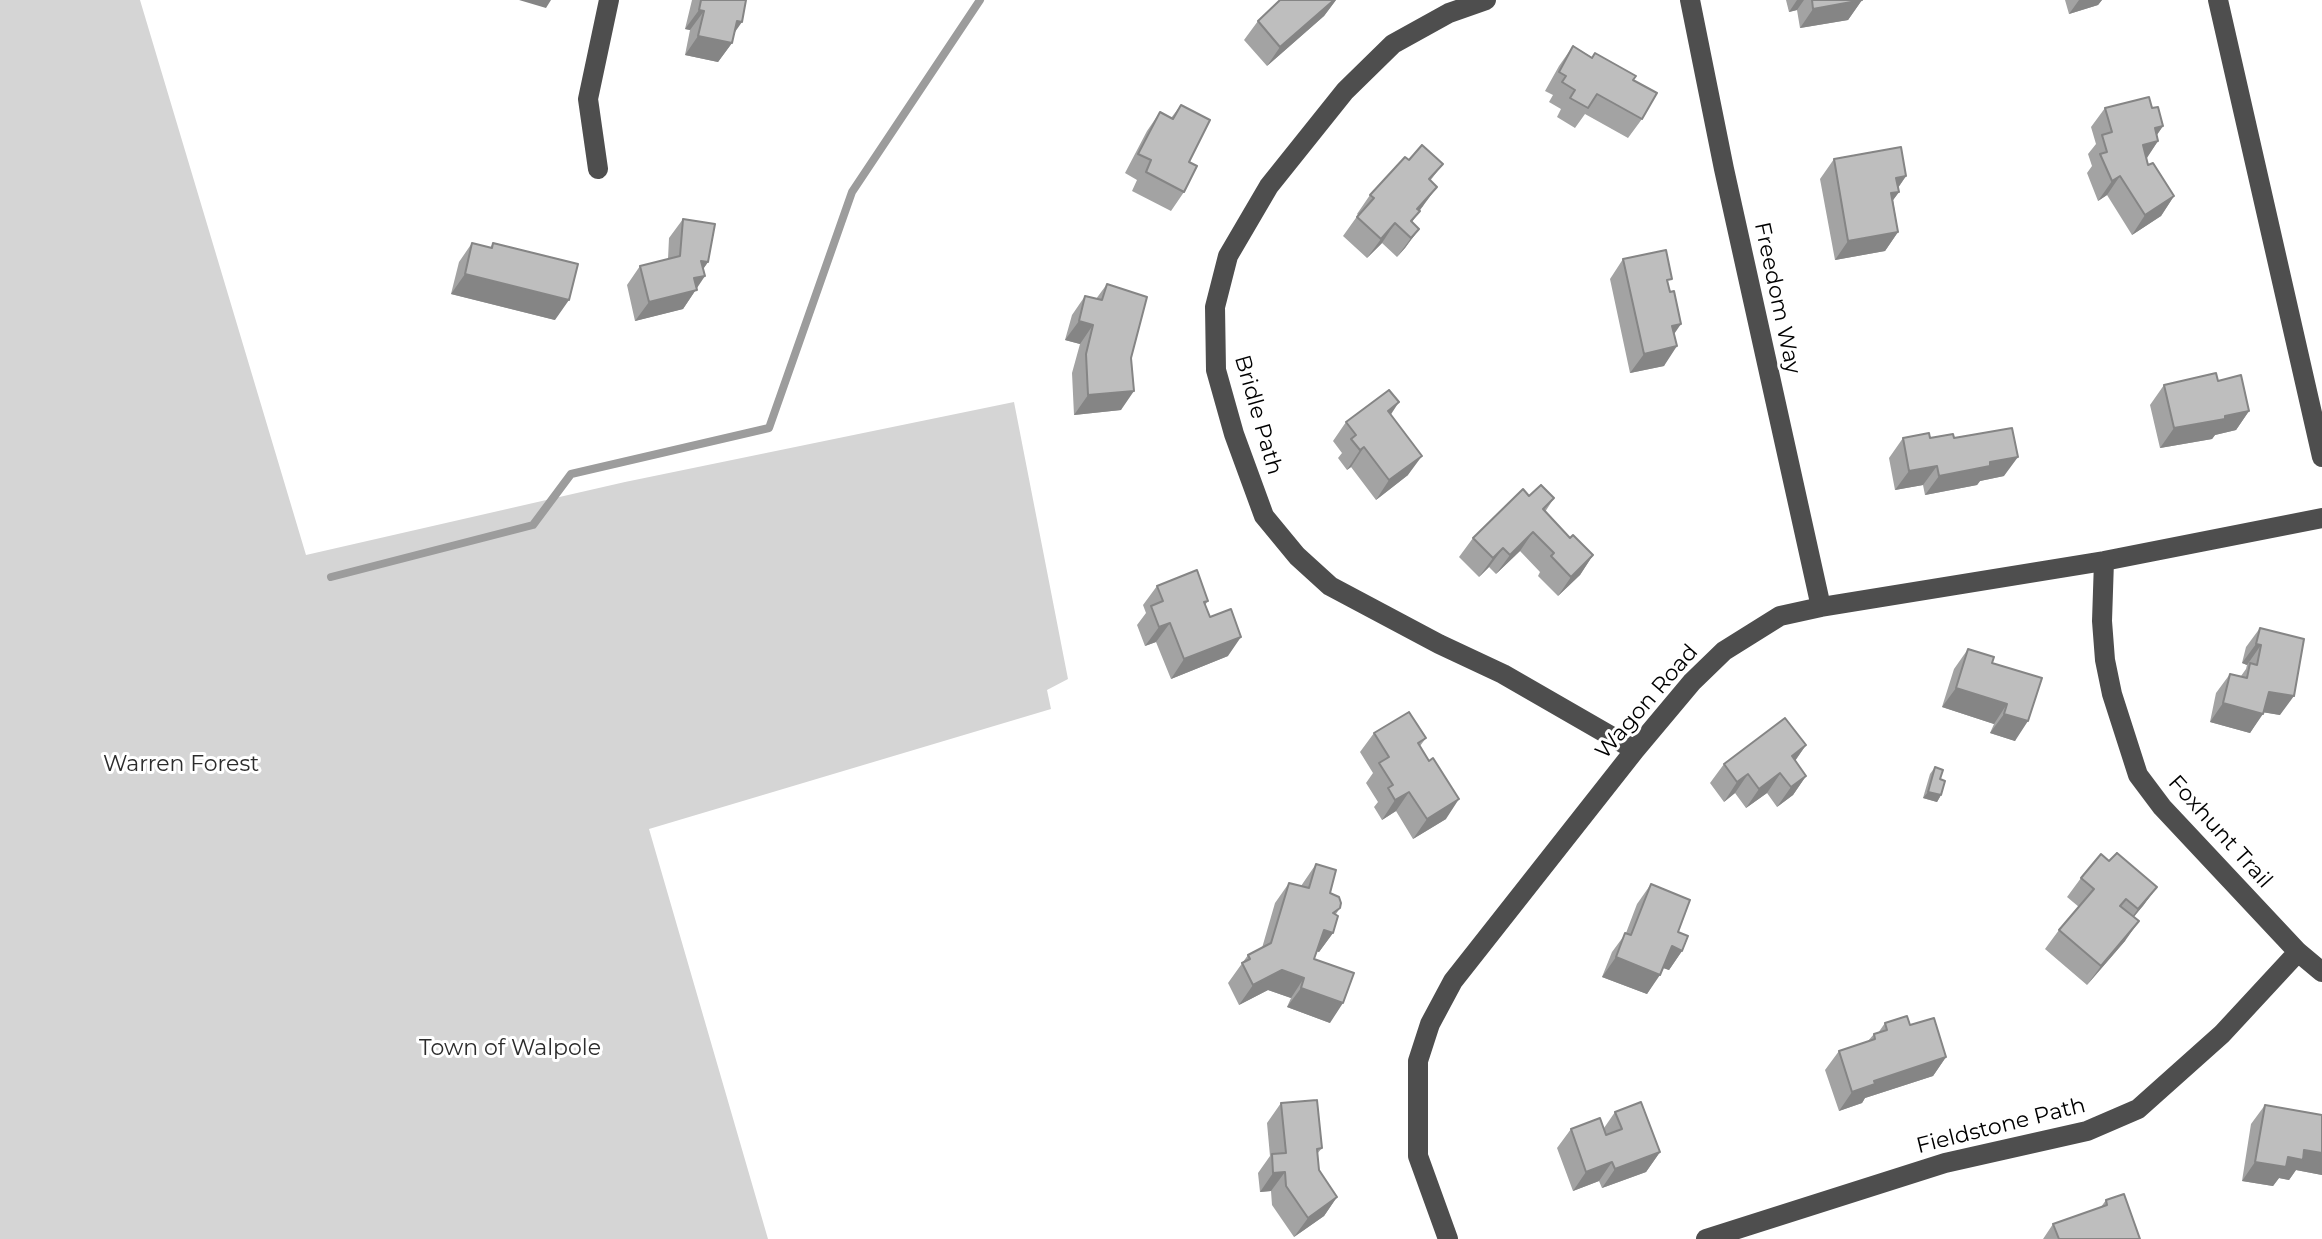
<!DOCTYPE html>
<html>
<head>
<meta charset="utf-8">
<style>
  body { margin:0 }
  canvas { display:block; background:#fff }
</style>
</head>
<body>
<canvas width="2322" height="1239"></canvas>
<script>
const c = document.querySelector('canvas').getContext('2d');
c.lineJoin = 'round';
function paint(path, color) {
  c.fillStyle = color;
  c.fill(path, 'evenodd');
}
function shape(rows) {
  const path = new Path2D();
  for (const r of rows) {
    path.moveTo(r[0], r[1]);
    for (let i = 2; i < r.length; i += 2) path.lineTo(r[i], r[i + 1]);
  }
  return path;
}
function strokePath(path, color, width, dash) {
  c.strokeStyle = color;
  c.lineWidth = width;
  c.lineCap = dash ? 'butt' : 'round';
  c.setLineDash(dash || []);
  c.stroke(path);
}
function label(font, color, halo, rows, align = 'center') {
  c.font = font + ' Montserrat,sans-serif';
  c.lineWidth = 6;
  c.setLineDash([]);
  c.textBaseline = 'middle';
  c.strokeStyle = halo;
  c.fillStyle = color;
  for (const [text, x, y, turn = 0] of rows) {
    c.save();
    c.translate(x, y);
    c.rotate((+turn || 0) * Math.PI / 180);
    c.textAlign = isNaN(turn) ? turn : align;
    if (halo) c.strokeText(text, 0, 0);
    c.fillText(text, 0, 0);
    c.restore();
  }
}
paint(shape([
  [0,0,140,0,306,555,625,482,1014,402,1068,679,1047,690,1051,709,649,829,768,1239,0,1239]
]), '#d5d5d5');
strokePath(shape([
  [331,577,533,525,571,474,769,428,852,192,980,0]
]), '#9c9c9c', 8);
strokePath(shape([
  [1486,0,1449,13,1393,44,1345,91,1269,186,1228,256,1215,307,1216,370,1234,434,1264,516,1297,556,1330,586,1439,644,1503,674,1635,750],
  [1690,0,1724,169,1821,607],
  [2218,0,2322,457],
  [598,169,588,99,609,0],
  [2104,561,2102,621,2105,660,2112,694,2138,775,2162,807,2298,952,2322,972],
  [1448,1239,1418,1156,1418,1061,1430,1024,1453,981,1635,750,1692,682,1724,651,1780,616,1821,607,2104,561,2322,518],
  [1706,1239,1945,1163,2087,1131,2138,1109,2222,1034,2298,952]
]), '#4e4e4e', 20);
paint(shape([
  [692,0,746,0,734,33,732,43,718,62,685,55,690,30,685,29],
  [1280,0,1336,0,1324,16,1267,66,1244,40,1258,21],
  [1786,0,1862,0,1848,20,1800,28,1797,10,1789,12],
  [2065,0,2102,0,2098,5,2069,14],
  [1573,46,1592,57,1595,53,1633,80,1642,119,1628,138,1585,114,1575,128,1557,117,1561,109,1549,102,1553,95,1545,91,1559,66],
  [1181,105,1189,162,1184,192,1171,211,1132,191,1137,180,1125,173,1147,131,1160,112,1171,118],
  [2105,108,2152,108,2163,126,2157,135,2158,141,2146,158,2148,165,2174,196,2161,216,2132,235,2107,195,2098,201,2087,173,2092,166,2088,154,2096,144,2091,127],
  [1834,159,1906,176,1898,188,1899,192,1893,200,1898,232,1885,251,1835,260,1820,179],
  [1409,160,1443,164,1430,181,1423,206,1412,222,1419,229,1405,248,1397,257,1382,243,1367,258,1343,236,1358,215,1357,214,1370,195],
  [683,219,708,262,703,269,697,288,683,309,635,321,627,285,640,266,668,259,669,238],
  [472,243,490,248,493,243,555,320,451,294,459,262],
  [1623,259,1668,284,1674,334,1664,366,1630,373,1610,279],
  [1107,284,1131,358,1121,410,1074,415,1072,373,1080,344,1065,340,1072,315,1085,296,1096,299],
  [2218,381,2249,411,2236,430,2215,435,2212,439,2160,448,2150,405,2164,385],
  [1390,415,1408,475,1376,500,1351,467,1347,470,1338,458,1342,453,1333,441,1346,422],
  [1903,438,1954,438,2004,476,1980,481,1977,485,1925,495,1923,485,1895,490,1889,458],
  [1529,496,1554,498,1545,512,1570,538,1593,555,1580,575,1558,596,1538,576,1540,572,1520,551,1496,574,1489,567,1479,577,1459,557,1473,538],
  [1157,586,1208,601,1205,605,1228,656,1171,679,1156,642,1145,646,1137,625,1146,613,1143,605],
  [2260,628,2280,715,2263,712,2250,733,2210,722,2216,693,2230,674,2241,676,2246,669,2247,665,2242,663,2246,647],
  [1968,649,1992,663,2042,678,2015,741,1990,733,1994,724,1942,707,1954,669],
  [1374,733,1426,738,1420,746,1446,819,1413,839,1396,811,1382,820,1374,807,1378,802,1366,783,1373,773,1360,752],
  [1806,745,1795,761,1806,776,1793,795,1777,807,1767,793,1746,808,1735,793,1724,802,1710,783,1724,764],
  [1935,767,1940,779,1941,795,1937,802,1923,798,1930,774],
  [2109,861,2157,887,2134,917,2125,941,2087,985,2045,949,2059,930,2079,907,2067,897,2081,878],
  [1316,864,1330,893,1340,908,1336,914,1333,933,1319,952,1316,951,1314,959,1330,1023,1287,1007,1291,998,1268,990,1239,1005,1228,983,1248,955,1262,948,1275,903,1289,883,1301,886],
  [1651,884,1678,932,1682,951,1669,970,1663,968,1647,994,1602,977,1612,952,1626,933,1637,904],
  [1885,1023,1910,1025,1946,1057,1933,1076,1865,1098,1862,1103,1839,1111,1825,1070,1839,1051,1868,1041,1874,1034,1878,1033],
  [1281,1103,1322,1148,1317,1154,1319,1170,1337,1197,1324,1216,1294,1237,1272,1205,1271,1191,1260,1192,1258,1173,1270,1156,1267,1123],
  [2265,1105,2322,1115,2322,1175,2296,1170,2289,1180,2279,1178,2273,1186,2242,1181,2251,1124],
  [1615,1112,1660,1152,1646,1172,1602,1188,1599,1181,1573,1191,1557,1148,1571,1129,1604,1128],
  [2106,1200,2140,1239,2043,1239,2053,1224,2101,1207]
]), '#a3a3a3');
paint(shape([
  [519,0,551,0,546,8],
  [1334,0,1336,0,1324,16,1267,66,1280,47],
  [1797,0,1804,0,1797,10,1789,12],
  [1862,0,1848,20,1800,28,1813,9],
  [2079,0,2102,0,2098,5,2069,14],
  [699,10,704,11,690,30,685,29],
  [737,21,742,22,728,42],
  [698,36,732,43,718,62,685,55],
  [2163,126,2151,143,2158,141,2145,161,2130,165,2155,128],
  [1906,176,1895,192,1899,192,1885,211,1896,178],
  [2120,176,2107,195,2098,201,2112,181],
  [1437,187,1423,206,1404,228,1417,209],
  [2174,196,2161,216,2132,235,2145,215],
  [1395,223,1382,243,1367,258,1381,239],
  [1419,229,1405,248,1397,257,1411,238],
  [1898,232,1885,251,1835,260,1848,241],
  [701,261,708,262,697,278,705,276,683,309,635,321,649,302],
  [465,274,569,300,555,320,451,294],
  [1079,321,1093,325,1080,344,1065,340],
  [1681,324,1668,343,1672,326],
  [1677,346,1664,366,1630,373,1644,354],
  [1134,391,1121,410,1074,415,1088,395],
  [1399,402,1386,422,1388,411],
  [2249,411,2236,430,2215,435,2212,439,2160,448,2174,428],
  [1364,447,1351,467,1347,470,1360,450],
  [1422,456,1408,475,1376,500,1389,480],
  [2018,457,2004,476,1980,481,1977,485,1925,495,1939,476,1990,462],
  [1937,466,1923,485,1895,490,1909,471],
  [1533,532,1520,551,1496,574,1510,555],
  [1503,548,1489,567,1479,577,1493,558],
  [1593,555,1580,575,1558,596,1571,577],
  [1170,623,1156,642,1145,646,1159,627],
  [1241,637,1228,656,1171,679,1184,659],
  [2256,644,2261,645,2247,665,2242,663],
  [1956,688,2007,704,1994,724,1942,707],
  [2269,692,2294,696,2280,715,2255,711],
  [2223,703,2263,714,2250,733,2210,722],
  [2004,714,2028,721,2015,741,1990,733],
  [1806,745,1792,765,1780,774,1767,793,1746,808,1759,789,1792,756],
  [1748,774,1735,793,1724,802,1737,782],
  [1806,776,1793,795,1777,807,1791,787],
  [1409,792,1396,811,1382,820,1395,800],
  [1928,792,1941,795,1937,802,1923,798],
  [1459,799,1446,819,1413,839,1427,819],
  [2157,887,2143,906,2124,928,2138,909],
  [2139,921,2125,941,2087,985,2101,966],
  [1324,930,1333,933,1319,952,1310,949],
  [1672,946,1682,951,1669,970,1658,966],
  [1616,957,1660,975,1647,994,1602,977],
  [1282,970,1304,978,1291,998,1268,990,1239,1005,1253,985],
  [1301,988,1343,1003,1330,1023,1287,1007],
  [1946,1057,1933,1076,1865,1098,1862,1103,1839,1111,1852,1092,1874,1081],
  [2304,1150,2322,1153,2322,1175,2296,1170,2289,1180,2279,1178,2273,1186,2242,1181,2255,1162,2288,1157],
  [1660,1152,1646,1172,1602,1188,1615,1169],
  [1612,1162,1599,1181,1573,1191,1586,1172],
  [1285,1172,1271,1191,1260,1192,1273,1173],
  [1337,1197,1324,1216,1294,1237,1308,1218]
]), '#858585');
const building = shape([
  [701,0,746,0,742,22,737,21,732,43,698,36,704,11,699,10,701,0],
  [1280,0,1334,0,1280,47,1258,21,1280,0],
  [1812,0,1862,0,1813,9,1812,0],
  [1573,46,1592,58,1595,53,1636,76,1633,80,1657,93,1642,119,1597,94,1588,108,1570,98,1575,90,1562,82,1566,76,1559,72,1573,46],
  [2149,97,2152,108,2158,107,2163,126,2155,128,2158,141,2143,145,2148,165,2153,163,2174,196,2145,215,2120,176,2112,181,2100,154,2107,152,2102,135,2112,132,2105,108,2149,97],
  [1181,105,1210,120,1189,162,1197,166,1184,192,1146,172,1151,160,1138,154,1160,112,1173,119,1181,105],
  [1422,145,1443,164,1429,179,1437,187,1417,209,1420,211,1411,221,1419,229,1411,238,1395,223,1381,239,1357,217,1374,198,1370,195,1405,157,1409,160,1422,145],
  [1901,147,1906,176,1896,178,1899,192,1891,193,1898,232,1848,241,1834,159,1901,147],
  [683,219,715,224,708,262,701,261,705,276,694,278,697,290,649,302,640,266,680,256,683,219],
  [472,243,492,248,493,243,578,264,569,300,465,274,472,243],
  [1666,250,1672,279,1667,280,1670,292,1674,291,1681,324,1672,326,1677,346,1644,354,1623,259,1666,250],
  [1107,284,1147,297,1131,358,1134,391,1088,395,1086,354,1093,325,1079,321,1085,296,1102,300,1107,284],
  [2216,373,2218,381,2241,375,2249,411,2225,416,2225,419,2174,428,2164,385,2216,373],
  [1389,390,1399,402,1388,411,1422,456,1389,480,1364,447,1360,450,1351,439,1356,435,1346,422,1389,390],
  [2012,428,2018,457,1990,462,1990,466,1939,476,1937,466,1909,471,1903,438,1929,433,1930,438,1953,434,1954,438,2012,428],
  [1541,485,1554,498,1543,509,1570,538,1573,535,1593,555,1571,577,1551,556,1554,553,1533,532,1510,555,1503,548,1493,558,1473,538,1523,489,1529,496,1541,485],
  [1197,570,1208,601,1204,602,1210,617,1231,609,1241,637,1184,659,1170,623,1159,627,1151,606,1163,601,1157,586,1197,570],
  [2260,628,2304,639,2294,696,2269,692,2263,714,2223,703,2230,674,2247,678,2250,663,2257,665,2261,645,2256,644,2260,628],
  [1968,649,1994,657,1992,663,2042,678,2028,721,2004,714,2007,704,1956,688,1968,649],
  [1409,712,1426,738,1418,743,1429,761,1433,758,1459,799,1427,819,1409,792,1395,800,1388,788,1393,785,1379,763,1389,757,1374,733,1409,712],
  [1785,718,1806,745,1792,756,1806,776,1791,787,1780,773,1759,789,1748,774,1737,782,1724,764,1785,718],
  [1935,767,1943,770,1940,779,1945,781,1941,795,1928,792,1935,767],
  [2117,853,2157,887,2138,909,2126,899,2120,906,2139,921,2101,966,2059,930,2094,889,2081,878,2101,854,2109,861,2117,853],
  [1316,864,1336,870,1330,893,1339,897,1341,903,1340,908,1333,913,1338,916,1333,933,1324,930,1314,959,1354,973,1343,1003,1301,988,1304,978,1282,970,1253,985,1242,963,1250,959,1248,955,1271,943,1289,883,1309,888,1316,864],
  [1651,884,1690,900,1678,932,1688,936,1682,951,1672,946,1660,975,1616,957,1625,933,1631,935,1651,884],
  [1907,1016,1910,1025,1934,1018,1946,1057,1874,1081,1875,1084,1852,1092,1839,1051,1875,1039,1874,1034,1887,1030,1885,1023,1907,1016],
  [1317,1100,1322,1148,1317,1149,1319,1170,1337,1197,1308,1218,1286,1186,1285,1172,1273,1173,1272,1154,1286,1153,1281,1103,1317,1100],
  [1641,1102,1660,1152,1615,1169,1612,1162,1586,1172,1571,1129,1600,1118,1606,1135,1622,1129,1615,1112,1641,1102],
  [2265,1105,2322,1115,2322,1153,2304,1150,2303,1160,2288,1157,2286,1167,2255,1162,2265,1105],
  [2124,1194,2140,1239,2059,1239,2053,1224,2107,1205,2106,1200,2124,1194]
]);
paint(building, '#bebebe');
strokePath(building, '#858585', 2);
label('22px', '#000', '#fff', [
  ["Freedom Way",1777,298,78],
  ["Bridle Path",1258,415,74],
  ["Wagon Road",1647,702,-49],
  ["Foxhunt Trail",2220,832,48],
  ["Fieldstone Path",2001,1126,-14]
]);
label('22px', '#2c2c2c', '#fff', [
  ["Warren Forest",181,765],
  ["Town of Walpole",510,1049]
]);
</script>
</body>
</html>
